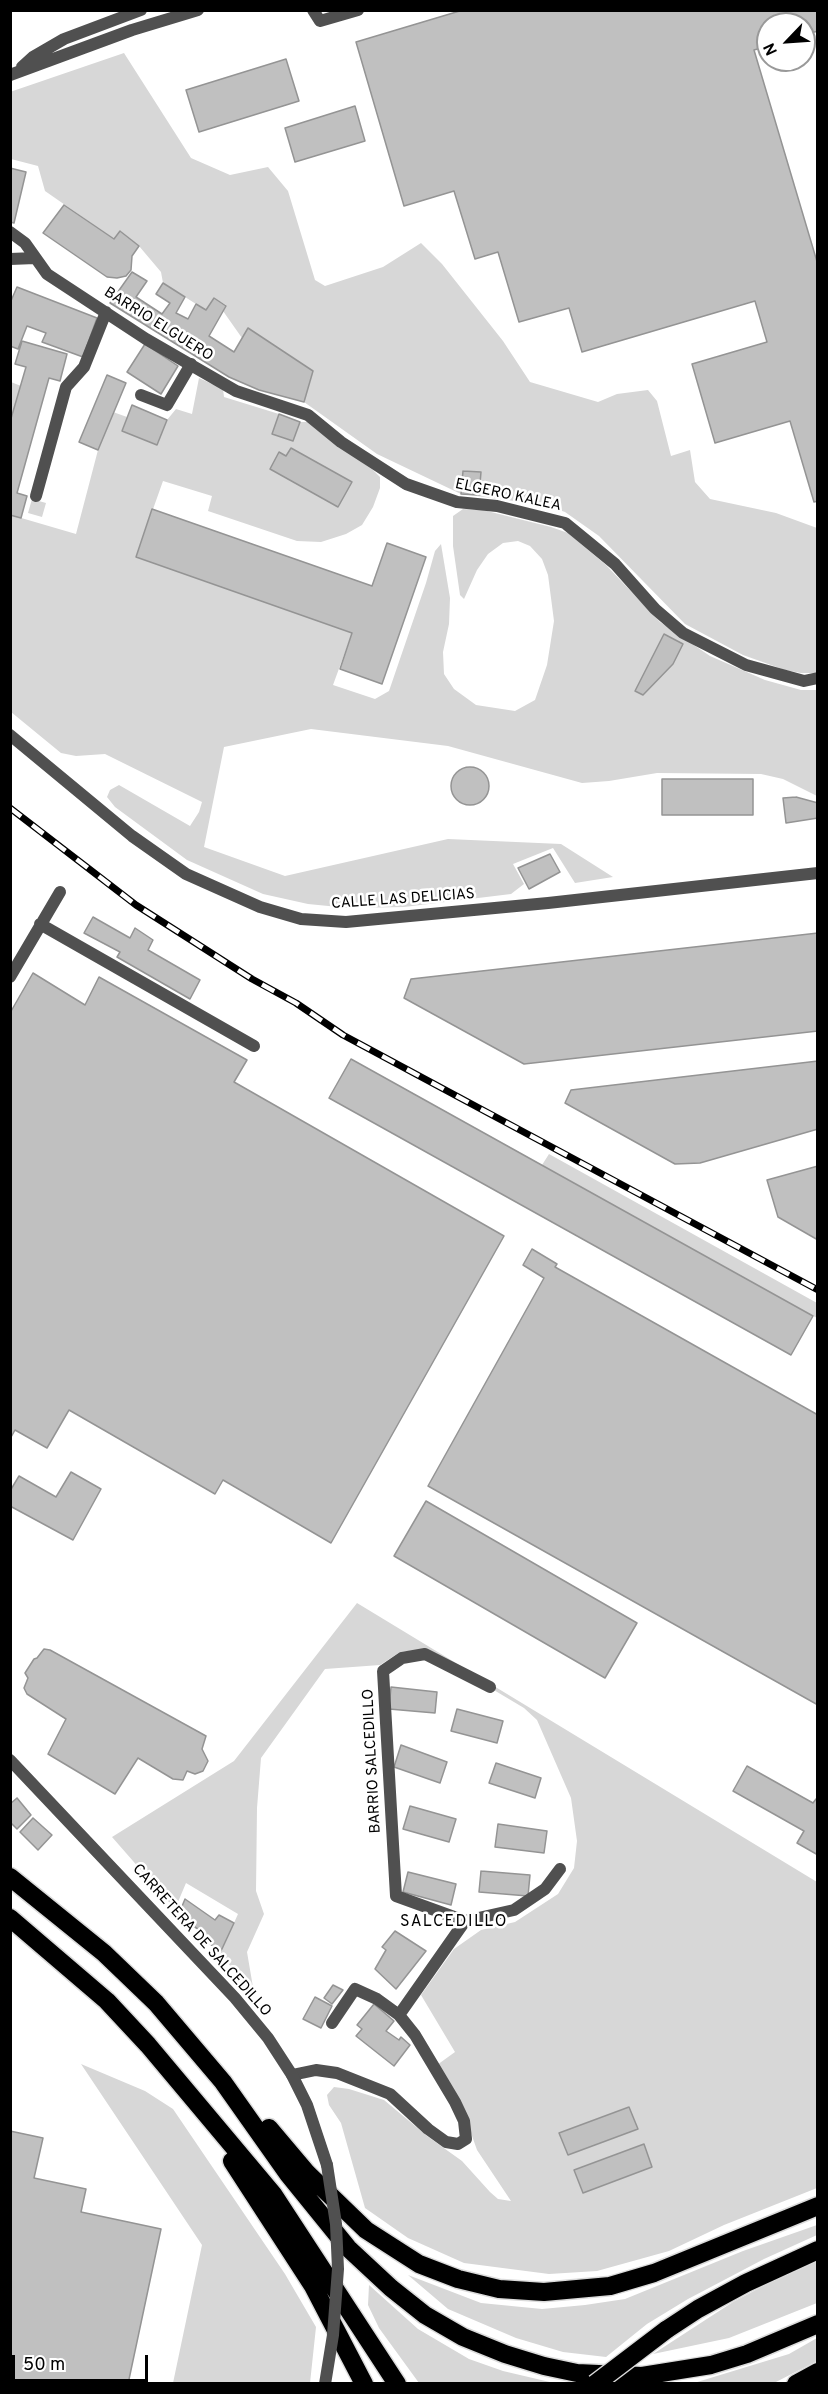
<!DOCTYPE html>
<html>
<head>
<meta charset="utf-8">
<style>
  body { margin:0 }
  #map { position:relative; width:828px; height:2394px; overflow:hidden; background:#fff; font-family:Overpass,sans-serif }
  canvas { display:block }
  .frame { position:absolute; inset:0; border:12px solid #000; pointer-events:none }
  .north { position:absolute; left:756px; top:12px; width:60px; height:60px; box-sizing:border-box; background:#fff; border:2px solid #999; border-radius:50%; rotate:245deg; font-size:16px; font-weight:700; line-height:24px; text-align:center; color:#000 }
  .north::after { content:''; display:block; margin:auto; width:21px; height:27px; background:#000; clip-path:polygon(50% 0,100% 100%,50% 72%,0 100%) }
  .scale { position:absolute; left:12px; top:2355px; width:136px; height:27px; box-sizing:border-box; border:3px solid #000; border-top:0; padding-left:8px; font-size:18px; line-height:21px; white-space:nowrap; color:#000; -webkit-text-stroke:4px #fff; paint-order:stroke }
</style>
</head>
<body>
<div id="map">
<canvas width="828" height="2394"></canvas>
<div class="frame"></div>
<div class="north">N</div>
<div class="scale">50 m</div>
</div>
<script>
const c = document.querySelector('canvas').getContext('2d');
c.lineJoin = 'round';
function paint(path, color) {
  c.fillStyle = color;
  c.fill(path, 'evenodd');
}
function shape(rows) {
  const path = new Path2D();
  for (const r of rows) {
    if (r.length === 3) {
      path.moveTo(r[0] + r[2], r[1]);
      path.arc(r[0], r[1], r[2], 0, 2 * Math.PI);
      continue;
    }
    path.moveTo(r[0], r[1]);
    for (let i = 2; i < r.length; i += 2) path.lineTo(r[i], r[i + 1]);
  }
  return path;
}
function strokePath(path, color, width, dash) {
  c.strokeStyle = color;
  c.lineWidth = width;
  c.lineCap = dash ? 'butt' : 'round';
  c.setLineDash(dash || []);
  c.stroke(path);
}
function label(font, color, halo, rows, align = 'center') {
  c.font = font + ' Overpass,sans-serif';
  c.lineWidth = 5;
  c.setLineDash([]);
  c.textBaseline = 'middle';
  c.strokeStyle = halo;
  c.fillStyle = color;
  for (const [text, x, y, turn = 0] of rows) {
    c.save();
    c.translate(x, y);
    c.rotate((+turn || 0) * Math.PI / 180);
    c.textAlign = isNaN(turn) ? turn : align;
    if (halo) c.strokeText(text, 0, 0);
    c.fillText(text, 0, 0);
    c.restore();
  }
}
paint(shape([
  [124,53,191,158,230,175,268,167,288,191,315,280,325,286,383,267,421,243,442,264,503,341,530,382,598,402,617,394,648,390,657,401,671,456,690,450,695,482,710,499,776,513,817,528,817,673,801,673,785,670,743,655,685,624,599,536,565,512,545,505,461,494,377,454,304,402,313,371,248,328,242,338,223,311,226,305,214,298,206,310,196,304,163,283,161,272,139,246,121,231,114,239,45,191,38,166,11,159,10,92],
  [199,378,223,389,224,397,279,414,272,434,293,441,300,422,308,422,321,433,373,470,380,477,380,488,373,507,362,525,346,534,321,542,297,541,208,511,212,496,163,481,136,557,352,633,333,685,375,699,389,691,426,583,435,551,441,544,450,598,449,624,443,652,444,674,454,689,476,705,515,711,535,700,547,665,554,621,548,575,542,559,530,546,518,541,503,543,488,554,477,570,464,599,460,595,453,546,453,516,463,509,483,510,551,527,568,533,606,565,660,622,710,656,765,680,801,690,817,690,817,796,783,779,761,774,657,773,609,781,582,783,448,746,311,729,224,747,204,847,285,876,448,839,561,844,613,877,575,883,553,848,513,864,524,884,511,894,404,907,349,908,308,904,263,894,187,860,115,807,107,797,110,790,119,785,190,826,199,812,202,802,105,754,76,756,61,753,11,712,11,515,76,534,98,450,113,412,127,417,122,431,157,445,167,420,176,409,192,414],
  [11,382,21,386,11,422],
  [32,499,46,503,42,517,28,513],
  [549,1154,817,1303,817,1318,542,1165],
  [357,1603,817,1882,817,2188,724,2225,669,2251,597,2271,549,2274,464,2263,408,2238,365,2208,341,2123,329,2105,327,2095,334,2087,349,2089,384,2100,427,2136,462,2161,490,2192,498,2199,511,2201,477,2150,465,2116,437,2065,455,2052,421,1995,454,1949,481,1930,515,1922,558,1894,574,1868,577,1841,571,1798,537,1720,524,1708,425,1649,400,1652,380,1665,325,1669,261,1758,257,1808,256,1891,264,1914,247,1952,254,1993,220,1954,238,1914,186,1883,175,1909,112,1837,234,1761],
  [81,2064,145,2091,173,2109,285,2274,316,2327,310,2383,173,2383,202,2245],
  [817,2225,817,2235,764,2259,688,2299,647,2324,606,2357,563,2352,516,2338,448,2309,408,2275,481,2303,542,2309,585,2305,625,2299,743,2251],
  [817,2261,817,2303,729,2338,653,2354,733,2302,786,2274],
  [369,2285,418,2329,469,2359,503,2371,554,2383,419,2383,379,2328,368,2305],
  [817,2338,817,2361,774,2383,694,2383,789,2354]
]), '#d7d7d7');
const building = shape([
  [463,10,818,10,818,31,804,35,804,24,768,24,768,46,754,50,818,265,818,501,814,502,790,421,715,443,692,364,767,342,755,301,582,352,569,308,519,322,498,252,475,259,454,191,404,206,356,42,463,10],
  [286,59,299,101,199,132,186,90,286,59],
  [355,106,365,141,295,162,285,128,355,106],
  [10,168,26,172,14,223,10,222,10,168],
  [64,205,114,239,120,231,139,246,132,256,131,270,126,276,117,278,107,277,43,233,64,205],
  [132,272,147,281,136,297,162,314,170,303,156,294,163,283,185,297,176,313,188,319,196,304,206,310,214,298,226,306,209,336,234,352,248,328,313,371,304,402,259,390,229,377,110,303,132,272],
  [17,287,97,318,83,357,42,342,46,333,27,326,18,349,10,346,10,303,17,287],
  [22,341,67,354,60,381,49,378,17,493,27,496,21,518,10,515,10,422,26,367,15,364,22,341],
  [145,344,178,366,161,394,127,372,145,344],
  [107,375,126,383,98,450,79,442,107,375],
  [132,405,167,420,157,445,122,431,132,405],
  [279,414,300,422,293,441,272,434,279,414],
  [291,448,352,482,338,507,270,469,279,452,286,456,291,448],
  [463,471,481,472,479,495,461,494,463,471],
  [152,509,372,586,387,543,426,557,382,684,340,669,352,633,136,557,152,509],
  [664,634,683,644,673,664,643,695,635,691,664,634],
  [470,786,19],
  [662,779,753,779,753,815,662,815,662,779],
  [796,797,818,803,818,818,786,823,783,798,796,797],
  [550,854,560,872,529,889,518,868,550,854],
  [93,917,130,938,135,928,153,940,148,950,200,980,190,999,117,957,120,952,84,933,93,917],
  [818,933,818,1031,524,1064,404,998,411,979,818,933],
  [33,973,85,1005,99,977,247,1060,234,1082,504,1236,331,1543,223,1480,215,1494,69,1410,47,1448,15,1430,10,1439,10,1013,33,973],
  [351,1059,813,1316,791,1355,329,1098,351,1059],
  [818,1061,818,1129,700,1163,675,1164,565,1103,571,1090,818,1061],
  [818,1166,818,1240,778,1217,767,1180,818,1166],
  [532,1249,557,1264,555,1267,818,1415,818,1705,428,1486,544,1278,523,1265,532,1249],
  [71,1472,101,1489,73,1540,10,1506,10,1491,19,1476,56,1497,71,1472],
  [426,1501,637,1623,605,1678,394,1556,426,1501],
  [44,1649,50,1650,206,1736,202,1749,208,1761,203,1771,195,1774,187,1771,183,1780,173,1779,138,1758,115,1794,48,1754,66,1719,27,1694,24,1688,28,1678,25,1673,34,1659,37,1658,44,1649],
  [391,1687,437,1692,435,1713,389,1709,391,1687],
  [457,1709,503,1721,497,1743,451,1731,457,1709],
  [401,1745,447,1762,440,1783,394,1767,401,1745],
  [496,1763,541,1778,535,1798,489,1783,496,1763],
  [747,1766,813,1803,816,1799,818,1800,818,1855,797,1843,804,1831,733,1791,747,1766],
  [17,1798,31,1815,17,1829,10,1822,10,1804,17,1798],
  [410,1806,456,1819,449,1842,403,1829,410,1806],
  [33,1818,52,1835,38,1850,20,1832,33,1818],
  [498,1824,547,1831,544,1853,495,1847,498,1824],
  [481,1871,530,1875,528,1896,479,1892,481,1871],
  [408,1872,456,1884,451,1905,403,1892,408,1872],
  [185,1899,215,1920,219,1915,234,1923,221,1951,201,1938,204,1933,178,1916,185,1899],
  [395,1931,426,1951,396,1989,375,1969,386,1950,382,1947,395,1931],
  [333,1985,343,1990,332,2004,324,1998,333,1985],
  [315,1997,332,2006,321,2028,303,2019,315,1997],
  [374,2004,394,2021,386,2031,399,2040,401,2037,410,2045,394,2066,356,2036,362,2029,357,2025,374,2004],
  [629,2107,638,2129,568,2155,559,2133,629,2107],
  [10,2131,43,2138,34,2178,86,2189,81,2212,161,2229,128,2384,10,2384,10,2131],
  [644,2144,652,2167,583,2193,574,2170,644,2144]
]);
paint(building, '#c0c0c0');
strokePath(building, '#949494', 1.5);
const motorway = shape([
  [10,1877,104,1953,156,2003,223,2082,288,2174,348,2248,391,2288,425,2315,463,2337,505,2354,544,2366,577,2373,642,2376,711,2365,747,2354,818,2324],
  [10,1918,107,2001,148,2045,273,2194,397,2384],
  [269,2128,307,2173,366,2230,419,2264,458,2279,499,2289,544,2292,610,2286,654,2273,818,2206],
  [232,2161,313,2286,364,2384],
  [666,2330,698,2309,746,2283,818,2250],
  [796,2384,818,2372]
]);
strokePath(motorway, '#dbdbdb', 21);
strokePath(shape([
  [313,10,320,21,358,10],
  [10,232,25,243,47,274,146,339,236,391,308,415,341,442,406,484,457,502,497,506,565,523,615,564,655,609,683,633,746,665,804,681,818,678],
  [10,259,35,258],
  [141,395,167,405,191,364],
  [36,496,66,387,84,367,106,312],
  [40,924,254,1046],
  [10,977,60,892],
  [490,1687,425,1654,402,1658,383,1671,396,1896,465,1921,514,1910,545,1889,560,1869],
  [399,2015,465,1921],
  [292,2075,316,2070,337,2073,390,2094,428,2129,446,2142,458,2144,466,2139,464,2121,455,2102,415,2035,399,2015,377,1999,355,1989,332,2023]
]), '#505050', 12);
strokePath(shape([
  [22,67,33,57,64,39,141,10],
  [10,75,132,30,198,10],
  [10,735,132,836,186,874,260,907,301,919,346,922,548,903,818,873],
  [10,1760,235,1998,268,2038,292,2075,307,2105,327,2165]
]), '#505050', 12);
strokePath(motorway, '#000', 18);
const rail = shape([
  [10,808,136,905,252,979,296,1003,343,1035,818,1290]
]);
strokePath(rail, '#000', 7);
strokePath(rail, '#fff', 4.5, [14]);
const motorwayBridge = shape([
  [595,2384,666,2330]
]);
strokePath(motorwayBridge, '#dbdbdb', 21, []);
strokePath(shape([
  [325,2384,333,2335,338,2269,336,2224,327,2165]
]), '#505050', 12);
strokePath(motorwayBridge, '#000', 18);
label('15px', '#000', '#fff', [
  ["BARRIO ELGUERO",158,325,32],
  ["ELGERO KALEA",508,496,12],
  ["CALLE LAS DELICIAS",403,900,-4],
  ["BARRIO SALCEDILLO",373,1761,-93],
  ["CARRETERA DE SALCEDILLO",201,1941,48]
]);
c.letterSpacing = '1.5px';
label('16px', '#000', '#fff', [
  ["SALCEDILLO",454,1923]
]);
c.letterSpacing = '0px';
</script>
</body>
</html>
